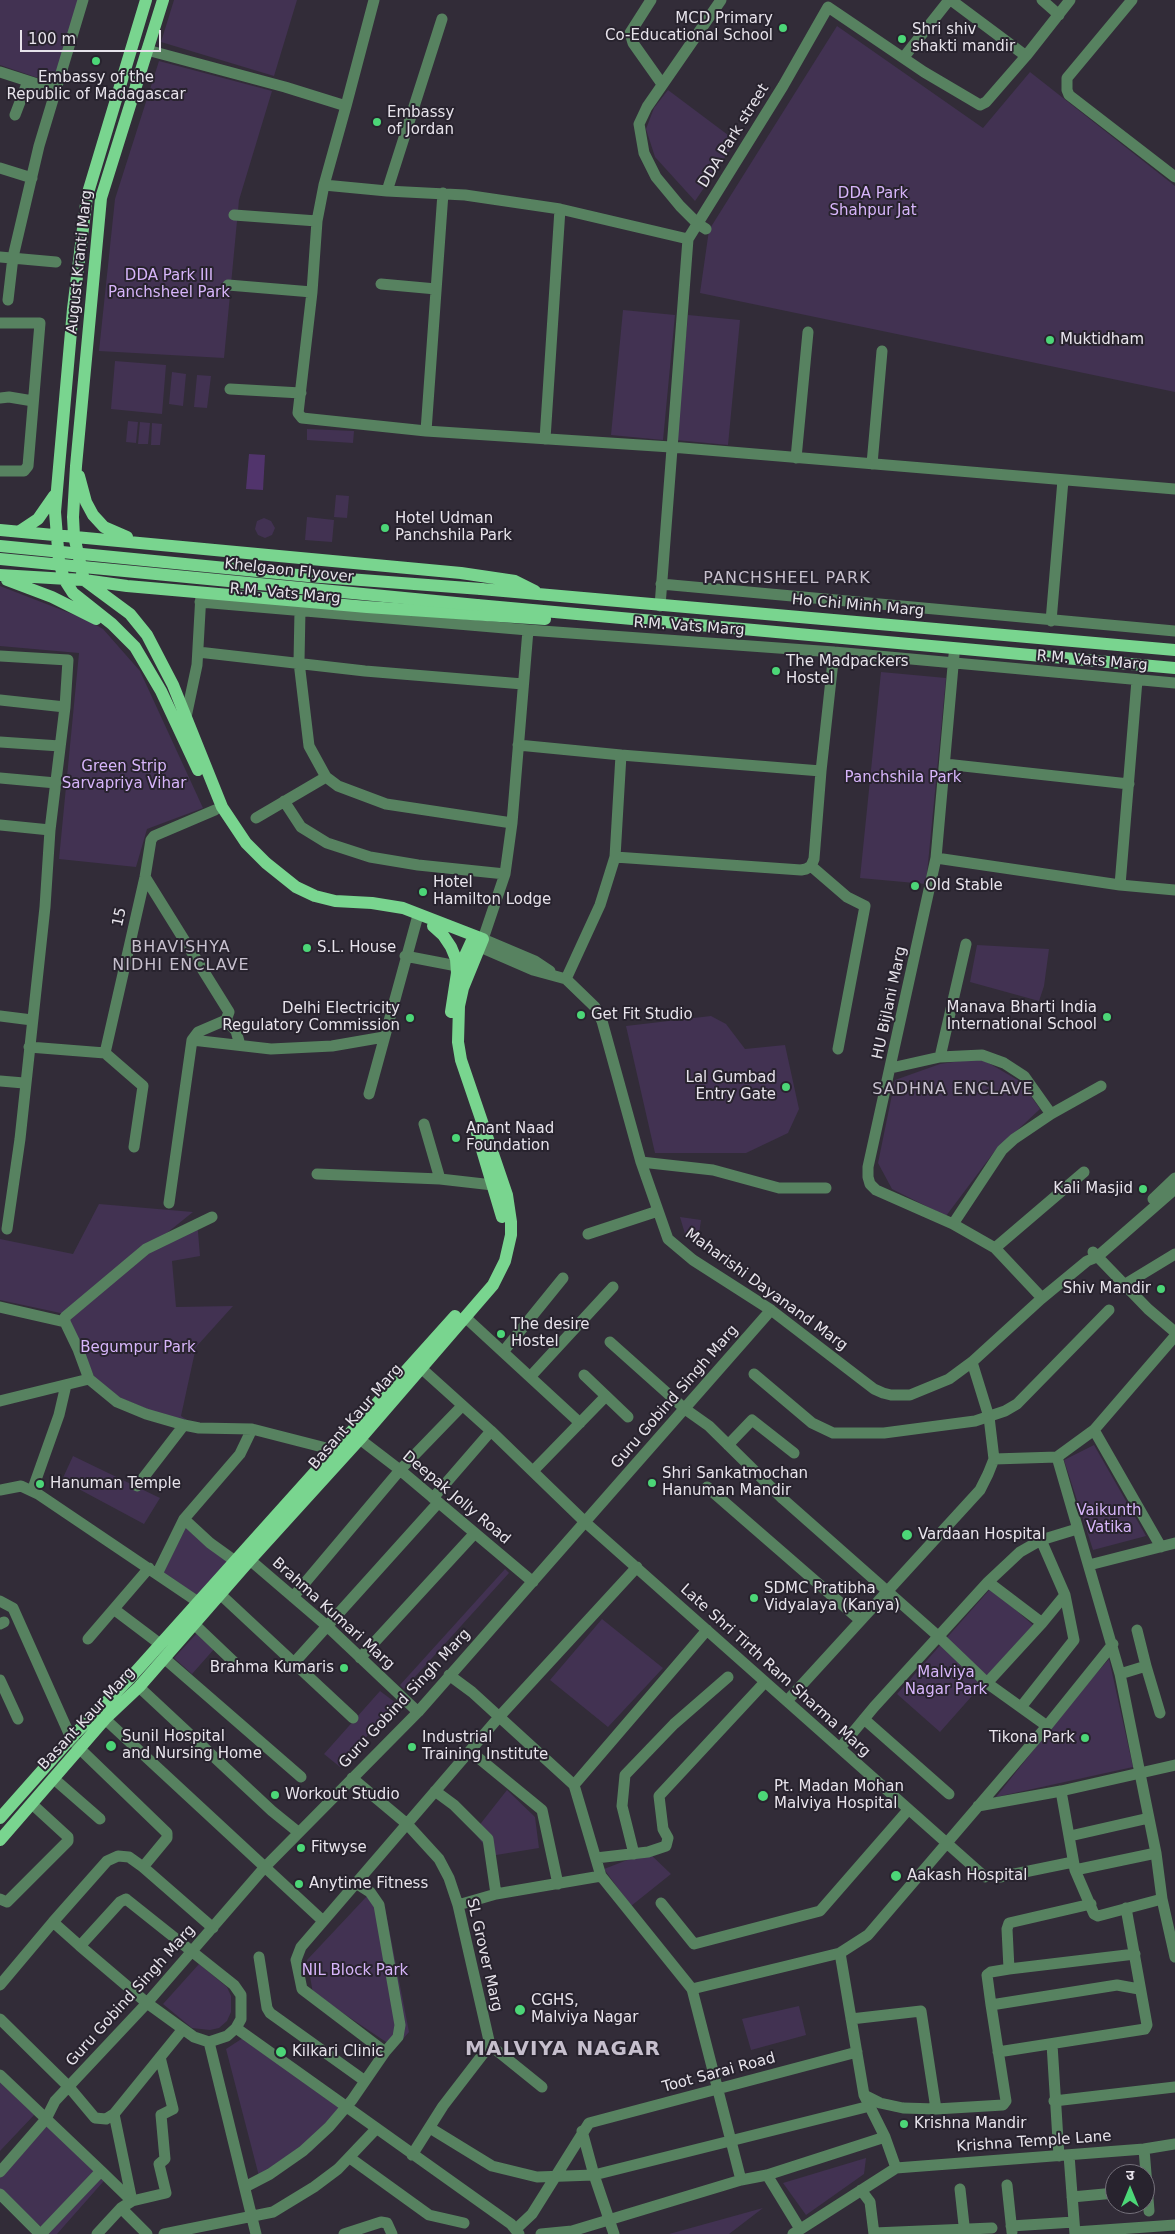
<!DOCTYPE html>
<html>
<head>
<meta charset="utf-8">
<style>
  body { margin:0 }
  #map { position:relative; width:1175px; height:2234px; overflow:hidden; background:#322c38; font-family:"DejaVu Sans","Noto Sans Devanagari",sans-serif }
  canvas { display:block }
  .north { position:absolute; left:1105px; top:2164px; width:50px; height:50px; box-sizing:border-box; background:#28232e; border:1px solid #74707a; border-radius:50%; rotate:0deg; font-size:14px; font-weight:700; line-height:20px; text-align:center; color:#e7e3eb }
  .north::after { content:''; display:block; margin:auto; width:18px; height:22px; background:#4cd677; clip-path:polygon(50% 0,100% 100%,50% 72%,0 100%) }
  .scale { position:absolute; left:20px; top:30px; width:141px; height:22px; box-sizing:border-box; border:2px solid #e7e3eb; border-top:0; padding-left:6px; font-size:15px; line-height:18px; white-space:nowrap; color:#e7e3eb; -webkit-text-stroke:4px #28232e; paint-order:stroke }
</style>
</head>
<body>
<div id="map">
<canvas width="1175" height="2234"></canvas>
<div class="north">उ</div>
<div class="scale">100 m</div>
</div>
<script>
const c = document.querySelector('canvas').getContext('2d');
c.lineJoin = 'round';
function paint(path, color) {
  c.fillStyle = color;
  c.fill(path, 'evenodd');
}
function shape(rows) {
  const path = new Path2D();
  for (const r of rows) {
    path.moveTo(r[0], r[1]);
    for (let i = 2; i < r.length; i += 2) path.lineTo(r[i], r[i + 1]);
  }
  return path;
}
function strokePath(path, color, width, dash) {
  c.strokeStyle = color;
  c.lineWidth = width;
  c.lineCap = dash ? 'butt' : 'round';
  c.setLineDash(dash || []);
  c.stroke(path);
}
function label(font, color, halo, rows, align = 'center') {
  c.font = font + ' "DejaVu Sans",sans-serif';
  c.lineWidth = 4;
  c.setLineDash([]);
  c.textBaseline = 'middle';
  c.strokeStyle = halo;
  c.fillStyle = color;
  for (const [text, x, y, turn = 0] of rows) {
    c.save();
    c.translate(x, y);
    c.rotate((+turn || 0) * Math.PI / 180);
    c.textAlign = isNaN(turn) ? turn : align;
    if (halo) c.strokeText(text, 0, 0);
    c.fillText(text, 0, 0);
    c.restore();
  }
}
paint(shape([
  [0,0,80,0,53,83,0,65],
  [174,0,297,0,274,76,161,42],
  [837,26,983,128,1030,72,1175,186,1175,392,700,293,709,230],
  [159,61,272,91,239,200,224,358,99,351,115,199],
  [668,90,736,141,695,201,655,157,646,129,654,108],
  [623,310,675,315,663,440,611,435],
  [688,315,740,320,728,445,676,440],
  [115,361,166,365,162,414,111,409],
  [172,372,186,374,183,406,169,404],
  [197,375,211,376,207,408,194,407],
  [128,421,138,422,136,443,126,442],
  [140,422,150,423,148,444,138,444],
  [152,423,162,424,160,445,151,445],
  [307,429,354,431,353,443,307,440],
  [336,495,349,496,347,518,334,517],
  [307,517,334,520,332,542,305,540],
  [264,518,271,521,275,528,272,535,265,538,258,535,255,529,257,521],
  [0,586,85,619,103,629,140,671,203,808,147,829,136,867,59,859,79,653,0,646],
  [881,672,946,678,926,884,860,878],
  [977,945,1049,949,1044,986,1039,1001,970,982],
  [711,1016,726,1024,745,1049,785,1045,799,1109,788,1133,746,1153,655,1153,626,1026],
  [980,1058,1021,1082,1040,1109,994,1152,946,1216,892,1189,878,1163,895,1080,940,1064],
  [99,1204,193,1212,163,1236,197,1220,200,1256,172,1261,176,1307,233,1306,196,1347,181,1416,199,1428,184,1425,100,1389,65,1314,0,1300,0,1239,73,1254],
  [680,1217,701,1220,699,1234,685,1234],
  [1094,1445,1146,1536,1093,1550,1064,1460],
  [73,1456,160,1498,144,1524,62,1480],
  [184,1519,232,1564,198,1602,157,1574],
  [505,1569,509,1573,404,1689,400,1685],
  [991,1588,1034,1626,940,1732,897,1694],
  [602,1619,663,1668,608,1727,550,1680],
  [198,1632,215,1648,192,1674,174,1658],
  [1109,1659,1133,1767,996,1797,1080,1692],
  [380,1691,396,1703,340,1767,324,1754],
  [507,1790,535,1817,539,1848,490,1856,487,1849,474,1832],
  [648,1852,671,1874,631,1906,604,1869],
  [368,1895,385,1908,409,2032,395,2048,313,1993,307,1960],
  [199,1964,227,1987,231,1996,231,2012,227,2021,219,2028,210,2030,192,2028,163,2004],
  [799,2006,806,2035,751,2050,742,2019],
  [243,2038,349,2111,312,2151,260,2180,226,2049],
  [0,2081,35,2114,0,2151],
  [46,2119,110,2174,57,2234,50,2234,0,2192,0,2172],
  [866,2158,864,2174,806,2215,783,2183],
  [763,2208,729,2234,669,2234]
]), '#423252');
paint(shape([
  [249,454,265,455,263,490,246,489]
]), '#51346c');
strokePath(shape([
  [651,0,630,33,633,43,662,84],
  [951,0,1026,56],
  [1042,0,1059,15],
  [1132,0,1067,78,1067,90,1069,95,1175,177],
  [147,50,285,87,346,106,324,185,387,191,465,195,560,209,688,239],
  [904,57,949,0],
  [0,72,56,90],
  [346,106,374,0],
  [15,115,28,81],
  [0,168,32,178],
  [324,185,317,221,312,292,298,413,302,418,426,431,671,447,1175,489],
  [387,191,442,19],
  [234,215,317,221],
  [706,229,698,224,680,206,656,177,644,153,639,124,647,107,721,0],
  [0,257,56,262],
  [381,284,436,289],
  [228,285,312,292],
  [8,300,13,257,39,146,83,0],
  [0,323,40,323,28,466,24,471,0,471],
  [230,389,301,393],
  [0,398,9,397,33,401],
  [426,431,443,193],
  [545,439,560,209],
  [796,458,808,332],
  [872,464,882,351],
  [661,584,1175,631],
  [200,602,528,630,834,652,1175,683],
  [660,606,688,239,783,86,828,7,924,72,980,105,986,102,1026,56,1070,0],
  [300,610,299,662,309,746,326,777,338,786,386,804,512,823],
  [1051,621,1063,480],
  [528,630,512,823,505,874,483,939,535,961,550,971],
  [198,652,365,671,523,684],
  [954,655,936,858,868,1167,868,1177,870,1184,876,1190,953,1224,995,1248,1042,1298],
  [0,656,68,660,65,707,50,830,45,907,20,1139,7,1229],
  [0,700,65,707],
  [186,717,197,665,201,594],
  [0,742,60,746],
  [518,745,621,755],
  [945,764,1129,784],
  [0,778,56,783],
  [284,801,301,827,327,843,370,857,418,865,505,874],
  [256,818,326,777],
  [0,825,50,830],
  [615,857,801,870,806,869,811,866,814,859,821,771],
  [936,858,1120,885,1175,890],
  [811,866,847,897,865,906,838,1049],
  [145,877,229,1012,226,1020,198,1032,192,1040,169,1203],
  [1120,885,1137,680],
  [480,947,533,970,566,979,595,1007,602,1021,641,1162,668,1239,693,1260,771,1310,874,1389,883,1393,891,1395,910,1395,949,1379,972,1362,1041,1299,1087,1261,1097,1257,1175,1189],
  [405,956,457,966],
  [566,979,600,905,615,857,621,755,821,771,834,652],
  [0,1016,32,1020],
  [226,1020,236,1031,240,1045],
  [192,1040,271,1049,332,1046,384,1037],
  [29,1047,105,1053,145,877,151,840,154,836,215,810],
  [105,1053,143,1086,134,1147],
  [940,1057,966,944],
  [891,1068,940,1057,982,1055,1004,1063,1024,1076,1051,1114,1101,1086],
  [0,1081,24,1083],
  [369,1094,417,919],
  [424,1124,440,1179],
  [641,1162,713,1170,779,1188,826,1188],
  [317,1174,440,1179,493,1185],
  [1153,1199,1175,1178],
  [953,1224,1002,1150,1014,1139,1051,1114],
  [588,1234,658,1211],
  [995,1248,1084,1172],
  [1093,1252,1148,1309,1175,1332],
  [1124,1285,1175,1254],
  [0,1307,65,1322],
  [465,1317,580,1423],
  [65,1322,78,1349,89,1379,117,1402,146,1414,184,1425,199,1428,252,1429,334,1450,341,1456],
  [65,1322,65,1317,146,1249,212,1217],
  [610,1342,685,1409,709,1426,783,1499,938,1636,987,1683,1047,1726],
  [503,1352,563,1278],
  [421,1368,491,1431,585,1522,985,1877],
  [754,1374,812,1423,833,1433,884,1433,975,1421,1005,1411,1017,1404,1109,1310],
  [584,1375,628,1417],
  [530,1377,613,1287],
  [0,1401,89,1379],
  [1094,1430,1161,1547],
  [353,1434,400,1470,533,1582],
  [728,1445,752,1420,794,1453],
  [1057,1457,1120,1674,1156,1853,1162,1899,1175,1957],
  [994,1459,1057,1457,1094,1430,1175,1336],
  [533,1471,605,1397],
  [137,1486,184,1425],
  [707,1487,860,1620],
  [0,1490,21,1486,38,1494,198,1602],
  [32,1491,59,1415,66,1385],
  [433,1498,491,1431],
  [184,1519,210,1543,235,1561],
  [1041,1540,1065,1595,1042,1623],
  [250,1560,327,1626,418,1712],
  [1089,1565,1175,1543],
  [157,1574,184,1519,240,1454,252,1429],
  [220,1594,353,1718],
  [293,1597,400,1470,461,1407],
  [0,1601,13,1608,71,1738,79,1748,167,1833,167,1838,143,1867],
  [115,1610,160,1644],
  [0,1624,4,1622],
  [194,1624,235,1663],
  [88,1639,149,1568],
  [164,1658,301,1777],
  [360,1658,474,1534],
  [293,1664,438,1503],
  [1146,1666,1160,1713],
  [1120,1674,1146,1666,1137,1630],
  [449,1675,472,1692,574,1785,601,1876,692,1989,741,2180],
  [0,1680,18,1719],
  [987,1683,1042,1623,988,1582],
  [139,1687,272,1811,298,1832],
  [787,1701,980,1490,988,1474,994,1459,989,1417,972,1362],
  [1021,1707,1074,1640,1065,1595],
  [105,1719,322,1920],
  [864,1719,949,1794],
  [840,1748,874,1707,988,1582,1020,1552,1041,1540,1077,1529],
  [470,1751,542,1810,558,1884],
  [53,1778,100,1819],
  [352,1778,407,1824,439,1859,449,1878,458,1905,490,2045,443,2106,412,2155],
  [574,1785,707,1630],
  [435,1791,454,1805,488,1839,496,1894],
  [1061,1791,1075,1870,1094,1914,1098,1916,1162,1899],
  [978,1806,1061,1791,1175,1765],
  [1070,1836,1149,1818],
  [634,1854,622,1806,625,1775,674,1724,728,1677],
  [596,1858,648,1852,666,1846,668,1838,663,1829,659,1796,765,1682],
  [1075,1870,1156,1853],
  [1000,1877,1073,1862],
  [356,1883,370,1892,379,1905,400,2025,398,2037,385,2052],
  [0,1899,7,1902,68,1841,68,1837,32,1804],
  [126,1899,234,1985,241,1995,241,2019,236,2028,227,2036,209,2042,194,2037,147,2003,80,1946,120,1902,126,1899],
  [661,1903,694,1944,820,1911,908,1810],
  [1091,1904,1009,1923,1007,1929,1009,1969,1135,1954],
  [458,1905,496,1894,601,1876],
  [80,1946,53,1922,107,1861,118,1856,129,1857,143,1867,213,1928],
  [840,1953,864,2095,885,2137,896,2168],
  [259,1957,267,2008,270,2013,365,2081],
  [0,1985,53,1922],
  [692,1989,840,1953,868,1935,1047,1726,1113,1644],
  [991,2005,987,1975,991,1972,1009,1969],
  [0,2019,69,2087,95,2118,106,2119,114,2114,183,2029],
  [851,2019,921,2011,936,2109],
  [236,2028,511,2224,519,2234],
  [209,2042,256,2234],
  [1052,2044,1059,2156],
  [490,2045,542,2087],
  [998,2052,1145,2029,1147,2025,1126,1908],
  [0,2075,101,2171,41,2234],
  [864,2095,880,2103,903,2108,936,2109,1003,2105,1006,2101,991,2005,1117,1985,1139,1989],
  [1054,2101,1175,2087],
  [114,2114,132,2201,166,2193,159,2164,165,2159,161,2115,173,2109,160,2057],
  [430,2128,492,2166,537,2177,594,2175,870,2106],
  [582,2131,594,2175,614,2234],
  [1144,2149,1149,2211],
  [1069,2155,1075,2234],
  [350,2158,429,2215,464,2223],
  [0,2172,46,2119,55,2101,147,2003,264,1868,418,1712,771,1310],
  [767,2175,800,2229],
  [1007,2185,1012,2232],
  [245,2187,270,2174,303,2151,329,2127,352,2100,385,2052,302,1989,296,1960,301,1947,499,1717,637,1567],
  [960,2189,965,2234],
  [861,2190,870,2202,874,2234],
  [0,2194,40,2234],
  [1072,2197,1115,2193],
  [121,2208,147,2234],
  [1011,2226,1074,2222],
  [516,2229,532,2214,589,2123,857,2052],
  [1075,2232,1175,2225],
  [874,2233,992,2228],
  [97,2234,121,2208,132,2201,101,2171],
  [164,2234,273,2212,314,2187,338,2169,376,2129],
  [344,2234,381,2222,387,2223,392,2234],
  [541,2234,572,2231,741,2180,767,2175,885,2137],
  [793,2234,896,2168,1144,2149,1175,2144]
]), '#578260', 11);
strokePath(shape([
  [146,0,87,196,73,309,55,512,59,561,64,579,73,593,112,624,135,647,161,691,198,770],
  [79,476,86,502,93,515,104,527,127,537],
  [0,530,461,573,515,581,535,591],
  [20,531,38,519,54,496],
  [0,575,84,580,127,586,367,607,545,619],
  [7,580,52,597,96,619],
  [481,589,1175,650],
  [477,605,1175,668],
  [433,926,443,935,451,947,456,959,457,973],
  [451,1012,457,973,474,936],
  [477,1133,502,1217],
  [0,1818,71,1738,130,1678,455,1316],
  [0,1840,105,1719,139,1687,250,1560,360,1439,493,1285,505,1261,511,1235,511,1222,507,1195,461,1060,458,1042,459,1006,463,988,483,939,403,908,372,903,335,901,315,896,296,887,266,863,246,843,222,807,173,685,147,635,130,614,84,580,74,536,73,517,76,466,101,198,163,0]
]), '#79d58f', 12);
strokePath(shape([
  [0,546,308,576,481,589],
  [0,559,477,605]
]), '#79d58f', 12);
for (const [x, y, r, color] of [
  [783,28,5,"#4cd677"],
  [902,39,5,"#4cd677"],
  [96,61,5,"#4cd677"],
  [377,122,5,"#4cd677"],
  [1050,340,5,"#4cd677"],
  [385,528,5,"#4cd677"],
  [776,671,5,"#4cd677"],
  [915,886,5,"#4cd677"],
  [423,892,5,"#4cd677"],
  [307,948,5,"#4cd677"],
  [581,1015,5,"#4cd677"],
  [1107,1017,5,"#4cd677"],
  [410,1018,5,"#4cd677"],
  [786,1087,5,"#4cd677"],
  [456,1138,5,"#4cd677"],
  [1143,1189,5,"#4cd677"],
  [1161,1289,5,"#4cd677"],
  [501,1334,5,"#4cd677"],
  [652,1483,5,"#4cd677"],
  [40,1484,5,"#4cd677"],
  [907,1535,6,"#4cd677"],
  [754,1598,5,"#4cd677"],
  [344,1668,5,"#4cd677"],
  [1085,1738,5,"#4cd677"],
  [111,1746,6,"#4cd677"],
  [412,1747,5,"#4cd677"],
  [275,1795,5,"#4cd677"],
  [763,1796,6,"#4cd677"],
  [301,1848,5,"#4cd677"],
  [896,1876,6,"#4cd677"],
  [299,1884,5,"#4cd677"],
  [520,2010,6,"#4cd677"],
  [281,2052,6,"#4cd677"],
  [904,2124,5,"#4cd677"]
]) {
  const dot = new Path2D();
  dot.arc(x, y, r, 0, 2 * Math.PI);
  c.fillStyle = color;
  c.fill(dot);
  strokePath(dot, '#28232e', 2);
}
label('15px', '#e7e3eb', '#28232e', [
  ["MCD Primary",773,19,"right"],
  ["Co-Educational School",773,36,"right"],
  ["Shri shiv",912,30],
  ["shakti mandir",912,47],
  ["Embassy of the",96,78,"center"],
  ["Republic of Madagascar",96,95,"center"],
  ["Embassy",387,113],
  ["of Jordan",387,130],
  ["Muktidham",1060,340],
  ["Hotel Udman",395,519],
  ["Panchshila Park",395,536],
  ["The Madpackers",786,662],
  ["Hostel",786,679],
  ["Hotel",433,883],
  ["Hamilton Lodge",433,900],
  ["Old Stable",925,886],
  ["S.L. House",317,948],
  ["Manava Bharti India",1097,1008,"right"],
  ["International School",1097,1025,"right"],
  ["Delhi Electricity",400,1009,"right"],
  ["Regulatory Commission",400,1026,"right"],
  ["Get Fit Studio",591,1015],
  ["Lal Gumbad",776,1078,"right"],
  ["Entry Gate",776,1095,"right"],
  ["Anant Naad",466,1129],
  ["Foundation",466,1146],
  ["Kali Masjid",1133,1189,"right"],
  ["Shiv Mandir",1151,1289,"right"],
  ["The desire",511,1325],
  ["Hostel",511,1342],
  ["Shri Sankatmochan",662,1474],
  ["Hanuman Mandir",662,1491],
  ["Hanuman Temple",50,1484],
  ["Vardaan Hospital",918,1535],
  ["SDMC Pratibha",764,1589],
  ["Vidyalaya (Kanya)",764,1606],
  ["Brahma Kumaris",334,1668,"right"],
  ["Sunil Hospital",122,1737],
  ["and Nursing Home",122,1754],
  ["Industrial",422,1738],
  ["Training Institute",422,1755],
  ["Tikona Park",1075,1738,"right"],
  ["Pt. Madan Mohan",774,1787],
  ["Malviya Hospital",774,1804],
  ["Workout Studio",285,1795],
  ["Fitwyse",311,1848],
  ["Aakash Hospital",907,1876],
  ["Anytime Fitness",309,1884],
  ["CGHS,",531,2001],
  ["Malviya Nagar",531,2018],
  ["Kilkari Clinic",292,2052],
  ["Krishna Mandir",914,2124]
], 'left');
label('15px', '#e7e3eb', '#28232e', [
  ["DDA Park street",734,136,-58],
  ["August Kranti Marg",80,262,-84],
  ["Khelgaon Flyover",289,571,6],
  ["R.M. Vats Marg",285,594,5],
  ["Ho Chi Minh Marg",858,606,5],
  ["R.M. Vats Marg",689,627,4],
  ["R.M. Vats Marg",1092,661,5],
  ["15",120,917,-77],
  ["HU Bijlani Marg",890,1003,-78],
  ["Maharishi Dayanand Marg",766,1290,36],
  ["Guru Gobind Singh Marg",675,1397,-49],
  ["Basant Kaur Marg",356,1417,-49],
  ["Deepak Jolly Road",456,1498,40],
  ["Brahma Kumari Marg",333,1614,42],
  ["Late Shri Tirth Ram Sharma Marg",775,1671,42],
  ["Guru Gobind Singh Marg",405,1699,-47],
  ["Basant Kaur Marg",87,1719,-47],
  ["SL Grover Marg",484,1955,77],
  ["Guru Gobind Singh Marg",131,1996,-48],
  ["Toot Sarai Road",719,2073,-15],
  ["Krishna Temple Lane",1034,2142,-4]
]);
label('15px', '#d7b5fa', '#28232e', [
  ["DDA Park",873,194],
  ["Shahpur Jat",873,211],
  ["DDA Park III",169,276],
  ["Panchsheel Park",169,293],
  ["Green Strip",124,767],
  ["Sarvapriya Vihar",124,784],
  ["Panchshila Park",903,778],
  ["Begumpur Park",138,1348],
  ["Vaikunth",1109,1511],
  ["Vatika",1109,1528],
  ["Malviya",946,1673],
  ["Nagar Park",946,1690],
  ["NIL Block Park",355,1971]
]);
c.letterSpacing = '1px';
label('16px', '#c6bfcd', '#28232e', [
  ["PANCHSHEEL PARK",787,579],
  ["BHAVISHYA",181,948],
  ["NIDHI ENCLAVE",181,966],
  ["SADHNA ENCLAVE",953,1090]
]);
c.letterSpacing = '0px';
c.letterSpacing = '1px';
label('bold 20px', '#c6bfcd', '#28232e', [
  ["MALVIYA NAGAR",563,2050]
]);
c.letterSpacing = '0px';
</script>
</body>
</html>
